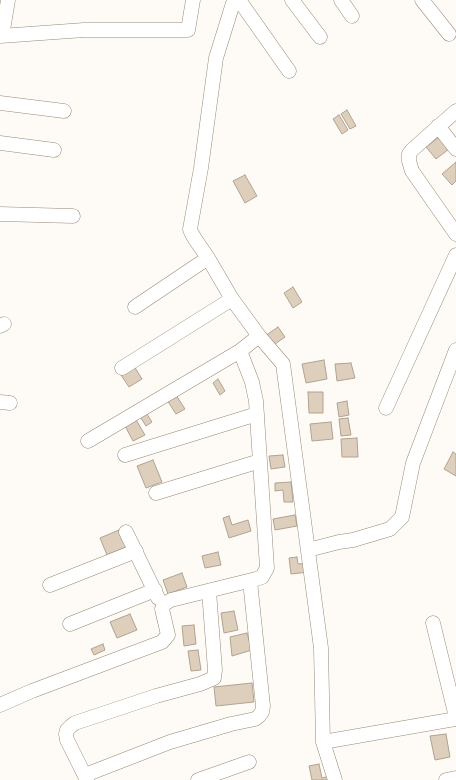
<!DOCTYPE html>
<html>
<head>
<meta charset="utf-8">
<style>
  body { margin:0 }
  canvas { display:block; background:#fefbf7 }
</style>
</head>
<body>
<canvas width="456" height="780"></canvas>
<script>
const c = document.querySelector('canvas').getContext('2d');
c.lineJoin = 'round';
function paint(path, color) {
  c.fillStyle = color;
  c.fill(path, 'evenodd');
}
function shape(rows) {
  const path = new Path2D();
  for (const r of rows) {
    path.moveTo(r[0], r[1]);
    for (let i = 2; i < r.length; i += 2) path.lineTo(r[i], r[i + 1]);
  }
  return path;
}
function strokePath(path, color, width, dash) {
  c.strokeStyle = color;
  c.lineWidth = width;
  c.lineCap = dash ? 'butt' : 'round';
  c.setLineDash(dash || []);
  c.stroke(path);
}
const building = shape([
  [347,110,356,126,350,129,341,114,347,110],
  [339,115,348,130,342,134,333,119,339,115],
  [439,137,449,149,436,159,426,147,439,137],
  [456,162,456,181,452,185,442,174,456,162],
  [245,175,257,196,245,203,233,181,245,175],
  [293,287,302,302,293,308,284,293,293,287],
  [278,327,285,337,272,346,265,336,278,327],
  [324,360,327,379,306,383,302,364,324,360],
  [351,363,355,378,337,381,335,364,351,363],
  [134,366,142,379,129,387,121,375,134,366],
  [218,379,225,391,220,395,213,383,218,379],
  [308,392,323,392,323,413,309,413,308,392],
  [176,395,185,409,176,414,167,400,176,395],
  [347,401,349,415,339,417,337,403,347,401],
  [145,411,152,422,146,426,139,415,145,411],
  [135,418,145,435,133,441,124,424,135,418],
  [348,418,351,435,341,436,339,419,348,418],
  [331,422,333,439,312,441,310,424,331,422],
  [357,438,358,457,342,457,341,439,357,438],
  [453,452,456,454,456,476,444,469,453,452],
  [283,455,285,467,271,469,269,456,283,455],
  [153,460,162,482,146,488,137,466,153,460],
  [291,482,293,502,284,502,283,490,275,491,275,483,291,482],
  [295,515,297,526,275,530,273,519,295,515],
  [229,516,232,525,248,520,251,531,229,538,223,518,229,516],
  [119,530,126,547,107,555,100,538,119,530],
  [218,552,221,565,205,568,202,556,218,552],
  [297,557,298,564,308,563,309,572,291,574,289,558,297,557],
  [182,573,187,587,168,594,163,580,182,573],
  [234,611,238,630,224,633,221,613,234,611],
  [130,614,137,630,117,638,110,622,130,614],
  [194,625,196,644,184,646,182,626,194,625],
  [247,633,252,650,232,656,230,637,247,633],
  [103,644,105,650,94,655,91,649,103,644],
  [198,650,201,670,191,671,188,651,198,650],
  [252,683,254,702,216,706,214,687,252,683],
  [446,734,450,757,435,760,430,736,446,734],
  [319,764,322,778,329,776,330,780,312,780,309,766,319,764]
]);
paint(building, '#ddcfbc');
strokePath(building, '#b1a290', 1);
const street = shape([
  [239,0,289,71],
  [292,0,320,37],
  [341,0,352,16],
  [422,0,449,34],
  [0,36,84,30,188,30,193,0],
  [2,36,8,0],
  [0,103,64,111],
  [456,111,412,150,409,154,409,161,412,171,456,234],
  [438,126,456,149],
  [0,143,54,150],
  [0,214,73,216],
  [135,307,208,258],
  [0,326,4,324],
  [259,336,283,364,321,648,323,742,335,780],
  [122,368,232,299],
  [0,402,10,403],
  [386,408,456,255],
  [88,441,240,351],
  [125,455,257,414],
  [156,493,260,461],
  [126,532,158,598],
  [308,550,339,542,353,540,390,529,402,517,413,463,456,350],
  [50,585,136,551],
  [433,623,456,717],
  [70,624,155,590],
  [0,705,32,691,162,642,168,635,162,609,164,604,171,600,256,579,262,577,267,568,256,401,252,382,240,351,259,336,232,299,208,258,195,239,191,232,190,229,201,168,216,58,234,0],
  [323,742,456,719],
  [85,775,170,742,231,724,255,719,259,716,262,712,263,706,250,581],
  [87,780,67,740,66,734,67,730,71,726,75,723,156,696,200,684,214,678,215,670,209,591],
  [198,780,249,762],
  [446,780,456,778]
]);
strokePath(street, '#968977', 15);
strokePath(street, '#fff', 14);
</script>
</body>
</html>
